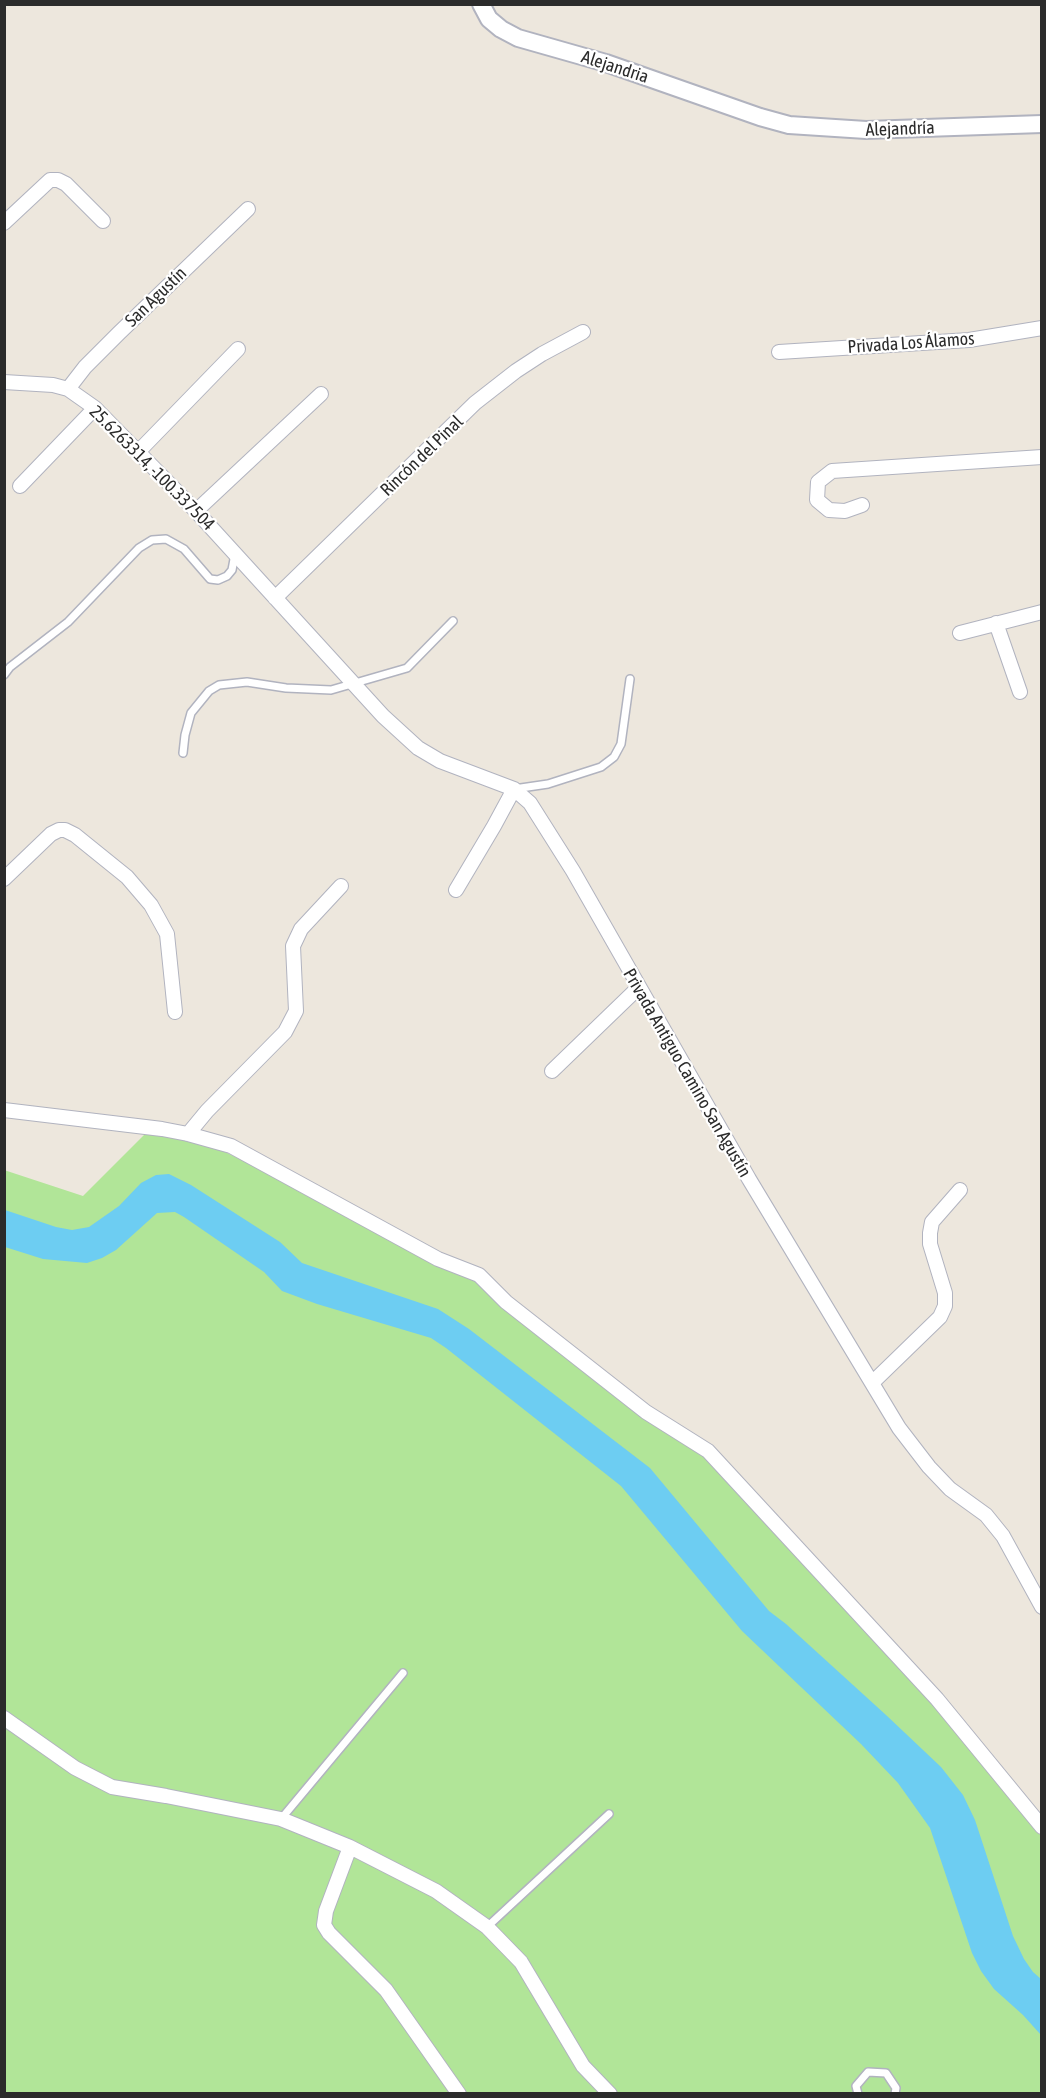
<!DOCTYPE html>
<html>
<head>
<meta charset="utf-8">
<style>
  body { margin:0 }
  #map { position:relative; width:1046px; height:2098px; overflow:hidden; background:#ede7dd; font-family:"Asap Condensed",sans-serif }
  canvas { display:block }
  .frame { position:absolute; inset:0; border:6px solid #2b2b2b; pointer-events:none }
</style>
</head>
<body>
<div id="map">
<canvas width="1046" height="2098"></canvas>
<div class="frame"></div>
</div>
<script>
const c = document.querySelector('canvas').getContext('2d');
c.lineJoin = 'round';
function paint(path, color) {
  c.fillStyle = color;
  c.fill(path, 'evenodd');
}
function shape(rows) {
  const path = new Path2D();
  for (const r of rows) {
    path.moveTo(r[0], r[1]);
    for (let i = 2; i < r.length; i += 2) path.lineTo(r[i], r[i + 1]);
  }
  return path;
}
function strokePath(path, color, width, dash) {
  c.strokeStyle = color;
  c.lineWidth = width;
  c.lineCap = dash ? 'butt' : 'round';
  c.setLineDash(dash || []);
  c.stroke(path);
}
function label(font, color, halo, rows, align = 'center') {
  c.font = font + ' "Asap Condensed",sans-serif';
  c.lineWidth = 4.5;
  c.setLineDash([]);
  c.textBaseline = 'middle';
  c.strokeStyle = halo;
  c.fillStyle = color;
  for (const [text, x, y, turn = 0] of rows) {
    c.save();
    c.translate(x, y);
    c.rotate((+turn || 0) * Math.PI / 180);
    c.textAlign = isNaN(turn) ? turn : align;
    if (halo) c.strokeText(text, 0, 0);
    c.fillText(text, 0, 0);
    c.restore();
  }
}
paint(shape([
  [151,1128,188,1134,479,1275,708,1451,937,1699,1041,1827,1041,2093,5,2093,4,1170,83,1196]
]), '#b1e598');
paint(shape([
  [169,1174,191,1185,280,1242,302,1263,438,1309,469,1329,650,1468,769,1611,786,1624,886,1715,941,1767,963,1795,975,1820,1013,1936,1024,1959,1033,1972,1041,1979,1041,2035,1023,2015,994,1989,981,1971,972,1953,930,1828,898,1783,861,1744,742,1631,621,1486,446,1348,431,1338,317,1304,282,1291,264,1272,184,1217,175,1212,157,1213,116,1250,102,1258,87,1263,43,1259,5,1247,5,1210,56,1227,72,1230,89,1227,119,1206,141,1183,156,1175]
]), '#6dcdf2');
const service = shape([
  [4,675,10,667,68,622,139,548,152,540,166,539,184,549,210,579,218,580,227,576,232,570,235,554],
  [183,753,185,735,191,713,209,691,219,685,247,682,286,688,331,690,407,668,453,621],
  [514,789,548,784,601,767,614,757,621,744,630,679],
  [281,1819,403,1673],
  [487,1927,609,1814],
  [858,2094,856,2086,868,2072,886,2073,896,2088,895,2094]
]);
const minor = shape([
  [4,223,50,180,58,180,66,184,103,221],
  [779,352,969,340,1042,328],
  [4,382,53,385,68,389,95,408,196,511,383,716,418,748,440,761,514,789,530,803,573,871,749,1179,899,1428,929,1467,950,1489,986,1515,1003,1536,1042,1607],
  [68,389,85,367,119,333,248,209],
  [138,452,238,349],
  [20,486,95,408],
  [862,505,845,511,829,510,817,500,818,482,832,471,1042,457],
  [196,511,321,394],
  [275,598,475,403,516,371,542,354,583,332],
  [996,623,1020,692],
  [960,633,1042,612],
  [4,879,51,834,59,830,65,830,75,835,127,877,151,905,167,934,175,1012],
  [456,890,494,826,514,789],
  [552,1071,638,988],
  [4,1110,162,1129,188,1134,231,1146,438,1259,479,1275,506,1302,646,1412,708,1451,937,1699,1042,1827],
  [188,1134,207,1111,285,1032,296,1011,293,946,301,929,341,886],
  [872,1383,940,1317,945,1306,945,1293,930,1244,930,1233,932,1222,960,1190],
  [4,1718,75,1768,112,1787,166,1796,281,1819,350,1847,436,1891,487,1927,521,1962,583,2066,610,2094],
  [350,1847,326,1911,324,1925,329,1933,386,1990,459,2094]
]);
const tertiary = shape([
  [481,4,489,19,501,29,518,38,606,63,760,117,789,125,866,130,1042,124]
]);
strokePath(service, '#b1b3bf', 10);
strokePath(minor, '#b1b3bf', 16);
strokePath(tertiary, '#b1b3bf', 20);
strokePath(service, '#fff', 7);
strokePath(minor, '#fff', 14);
strokePath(tertiary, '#fff', 16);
label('18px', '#2b2b2b', '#fff', [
  ["Alejandria",615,67,18],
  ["Alejandría",900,129,-2],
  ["San Agustín",156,297,-44],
  ["Privada Los Álamos",911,343,-4],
  ["Rincón del Pinal",422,456,-44],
  ["25.6263314, -100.337504",152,468,45],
  ["Privada Antiguo Camino San Agustín",687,1073,60]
]);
</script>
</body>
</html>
